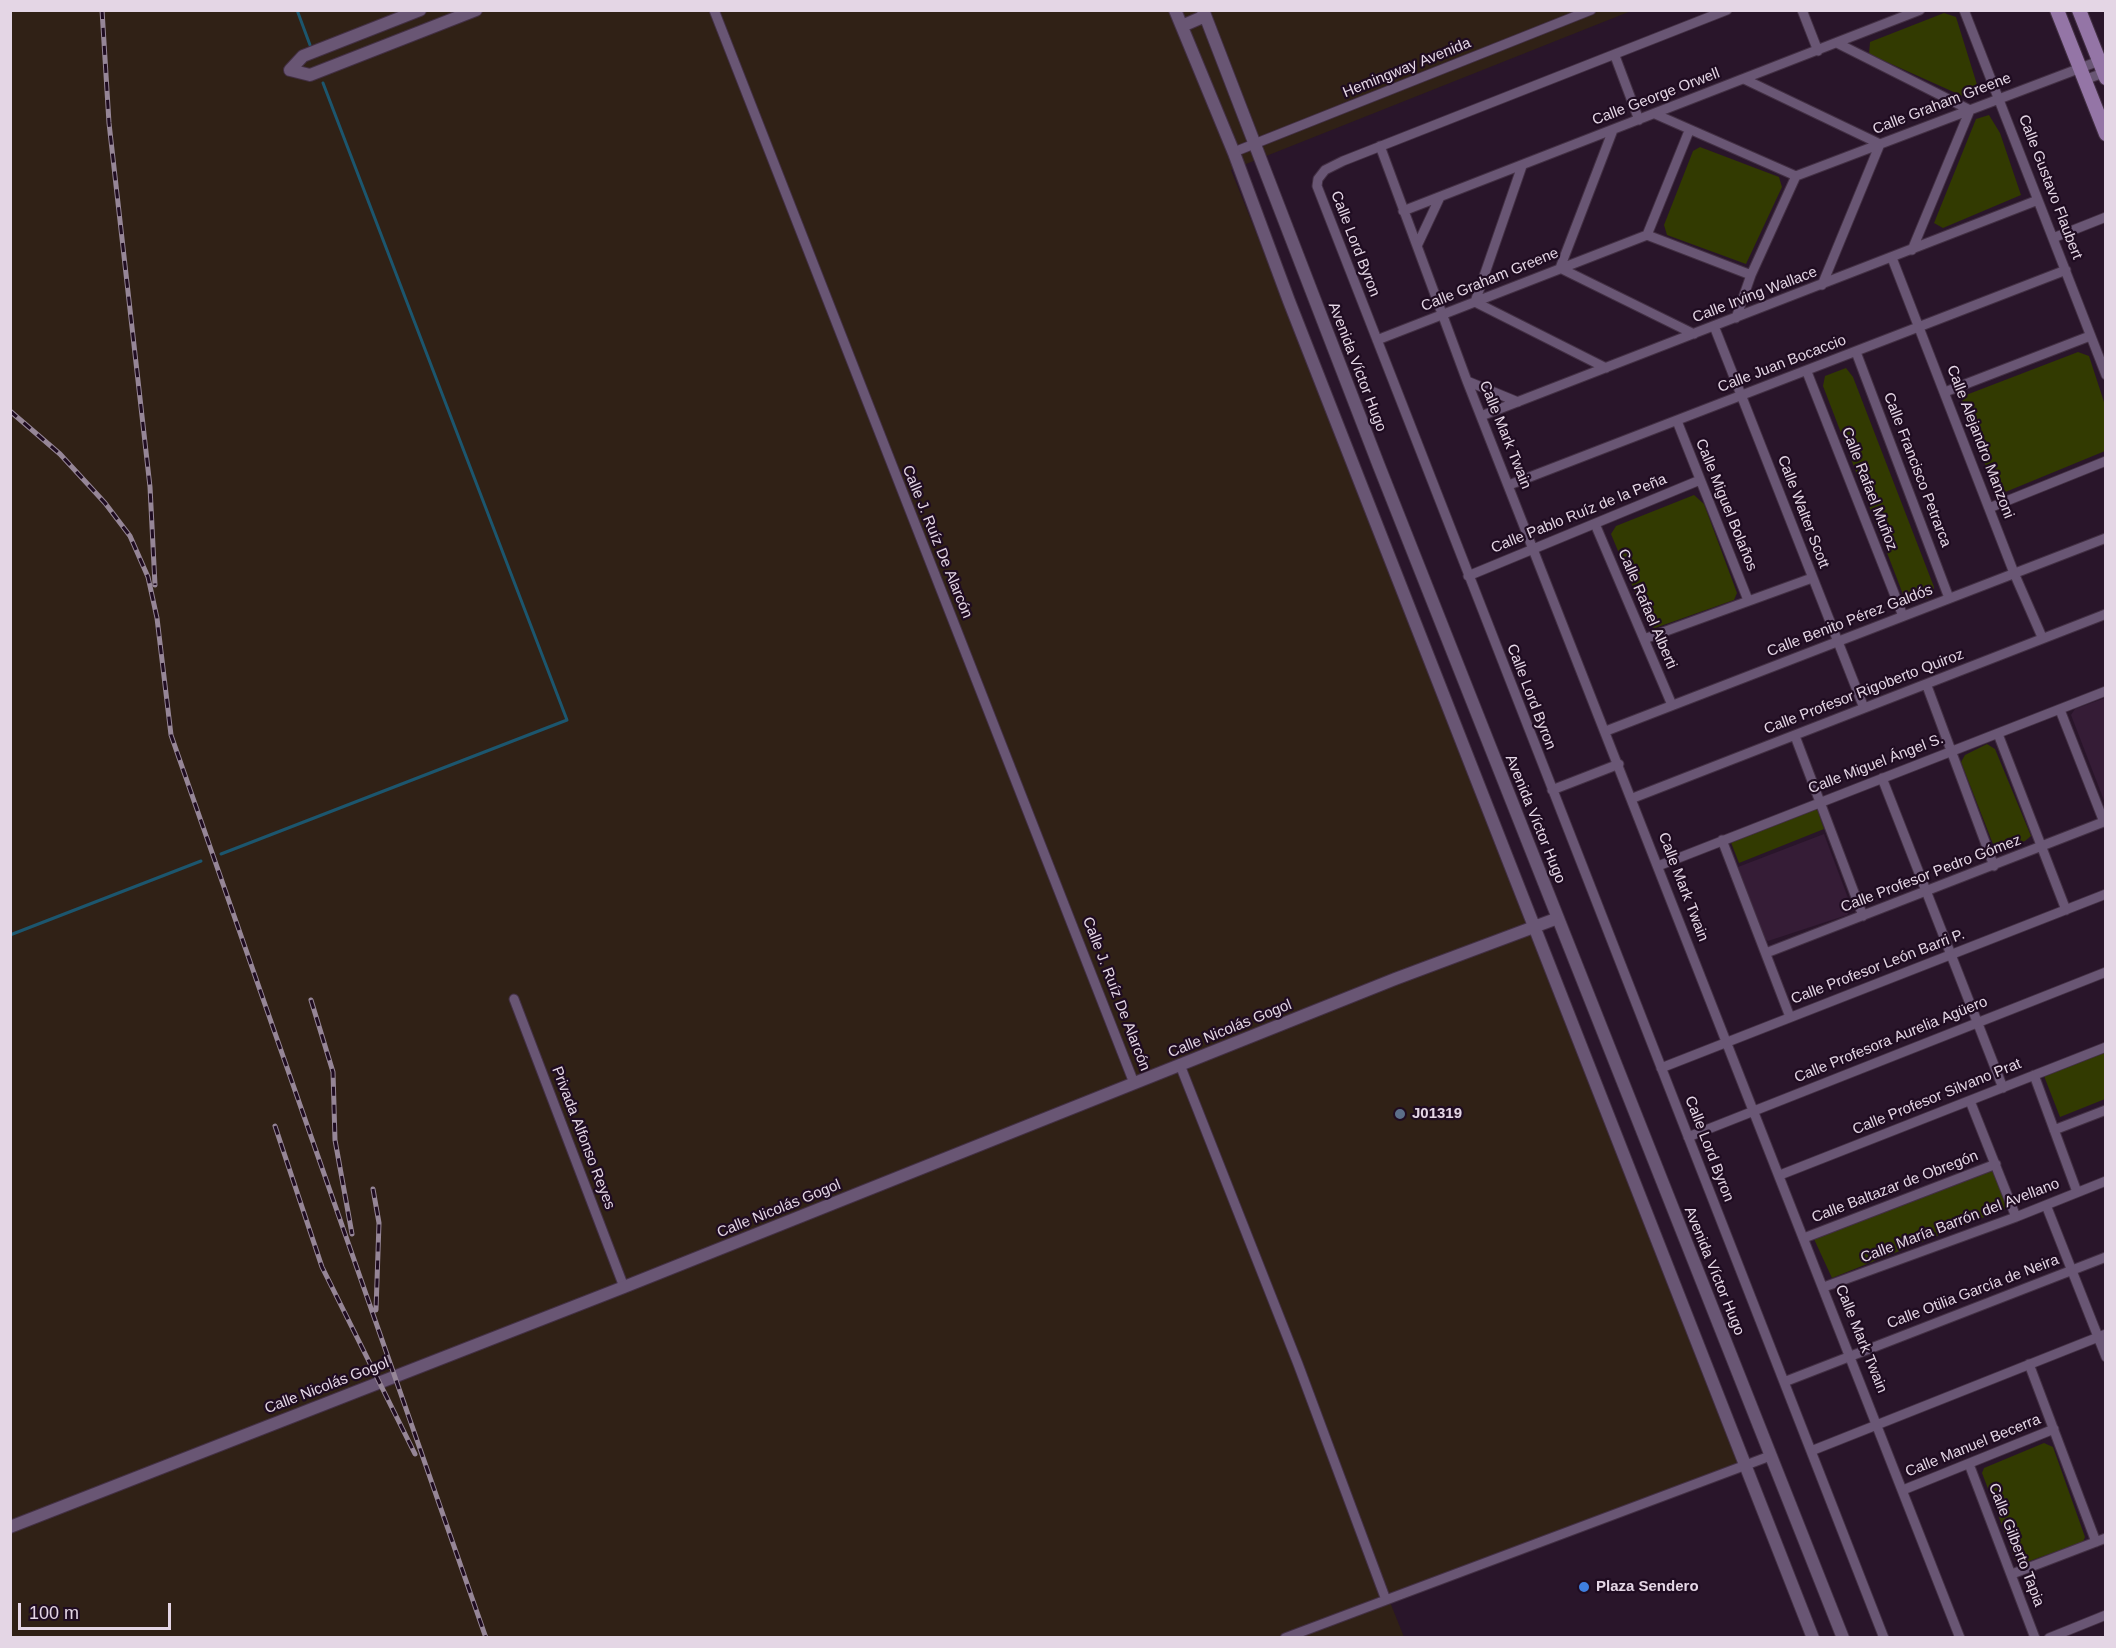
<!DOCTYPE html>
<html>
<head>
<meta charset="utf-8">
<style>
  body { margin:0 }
  #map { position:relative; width:2116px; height:1648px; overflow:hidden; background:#29152a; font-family:Helvetica,sans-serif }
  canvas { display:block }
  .frame { position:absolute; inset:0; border:12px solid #e4d6e5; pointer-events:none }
  .scale { position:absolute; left:18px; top:1603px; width:153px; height:27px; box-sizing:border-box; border:3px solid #e4d6e5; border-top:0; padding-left:8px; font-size:18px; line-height:21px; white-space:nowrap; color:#e4d6e5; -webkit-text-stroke:4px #1f0c21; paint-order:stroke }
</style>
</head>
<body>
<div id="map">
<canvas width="2116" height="1648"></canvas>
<div class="frame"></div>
<div class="scale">100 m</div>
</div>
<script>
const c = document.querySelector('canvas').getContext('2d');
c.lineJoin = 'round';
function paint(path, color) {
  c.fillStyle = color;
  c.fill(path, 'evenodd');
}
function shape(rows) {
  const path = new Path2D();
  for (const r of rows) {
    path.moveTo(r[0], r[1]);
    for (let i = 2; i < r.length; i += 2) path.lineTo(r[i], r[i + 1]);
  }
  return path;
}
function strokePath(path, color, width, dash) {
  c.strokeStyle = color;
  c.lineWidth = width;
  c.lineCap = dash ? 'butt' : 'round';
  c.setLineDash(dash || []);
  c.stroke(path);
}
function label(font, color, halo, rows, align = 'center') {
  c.font = font + ' Helvetica,sans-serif';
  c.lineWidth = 4.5;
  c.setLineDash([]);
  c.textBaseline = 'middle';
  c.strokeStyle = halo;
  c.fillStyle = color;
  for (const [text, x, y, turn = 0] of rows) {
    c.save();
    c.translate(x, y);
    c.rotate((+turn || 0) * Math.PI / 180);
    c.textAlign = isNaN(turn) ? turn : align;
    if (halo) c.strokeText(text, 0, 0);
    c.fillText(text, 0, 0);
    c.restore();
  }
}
paint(shape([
  [2105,698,2106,698,2105,803,2071,715,2075,709],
  [1824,834,1851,906,1849,912,1847,915,1768,941,1765,939,1738,867]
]), '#351c36');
paint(shape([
  [11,11,1631,11,1231,170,1748,1459,1388,1597,1404,1637,11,1638]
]), '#302116');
paint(shape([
  [1944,13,1956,17,1979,91,1967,98,1869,54,1870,42],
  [1989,115,2000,133,2021,195,1943,228,1934,223,1976,119],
  [1700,147,1779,177,1782,187,1746,264,1667,235,1664,225,1693,151],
  [2078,352,2089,356,2105,405,2105,451,2003,493,1995,490,1961,403,1966,395],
  [1846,368,1853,377,1934,587,1931,597,1914,601,1904,597,1823,386,1825,376],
  [1694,495,1704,504,1737,593,1734,600,1655,628,1649,626,1611,534,1616,526],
  [1987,744,1995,749,2031,836,2025,841,2000,849,1993,844,1961,762,1965,755],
  [1816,806,1824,829,1739,863,1730,840],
  [2105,1052,2105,1099,2060,1117,2044,1076],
  [1992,1168,2007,1208,1832,1278,1814,1239],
  [2044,1443,2053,1447,2085,1537,2083,1542,2021,1564,2016,1562,1982,1473,1984,1468]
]), '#323a01');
strokePath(shape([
  [297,10,310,45],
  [221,854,567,720,323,83],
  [10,935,201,861]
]), '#1c566e', 3);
const minor = shape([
  [714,10,1134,1083],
  [1727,10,1343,161,1325,170,1318,179,1317,186,1884,1638],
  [1802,10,1818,51],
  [1964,10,2106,375],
  [1837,43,1970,110,1912,250],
  [1615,56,1639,120],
  [1744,79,1880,144,1822,285],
  [2084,80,2106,72],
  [1655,114,1796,176,2099,61],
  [1613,130,1560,268,1694,334],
  [1380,146,1467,381,1960,1638],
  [1234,152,1591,10],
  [1522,166,1475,302,1606,368],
  [1403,211,1920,10],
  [1647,235,1689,131],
  [2053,238,2106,217],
  [1417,246,1440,197],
  [1892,258,2014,573,2042,637],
  [1736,318,1751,275,1796,176],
  [1714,326,1864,708],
  [1377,340,1647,235,1751,275],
  [1856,352,1949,598],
  [1807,372,1903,616],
  [1467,381,1518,402],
  [1945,392,2090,336],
  [1481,416,2038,200],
  [1677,421,1748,600],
  [1509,485,2066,270],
  [1989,508,2106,461],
  [1595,524,1672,705],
  [1468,576,1700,480],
  [1644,639,1812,578],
  [1927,686,1994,866],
  [2060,710,2104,822],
  [1606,731,2106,538],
  [1998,734,2066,910],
  [1795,736,1863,916],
  [1882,778,2003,1088],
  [1552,790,1619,764],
  [1633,798,2106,614],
  [1722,840,1790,1017],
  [1658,866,2106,691],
  [1766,953,2106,821],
  [514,999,624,1287],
  [1180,1065,1298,1364,1386,1600,1770,1456],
  [1661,1068,2106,894],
  [2034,1075,2077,1192],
  [1970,1101,2016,1217],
  [2054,1130,2106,1110],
  [1688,1137,2106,972],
  [1780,1175,2106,1047],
  [2046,1205,2106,1357],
  [1804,1238,1996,1164],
  [1824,1287,2016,1217,2106,1181],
  [2029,1364,2096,1542],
  [1784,1382,2106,1257],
  [1811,1451,2106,1334],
  [1969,1464,2035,1638],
  [1903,1490,2054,1429],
  [2012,1574,2106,1538],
  [1285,1638,1386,1600],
  [2049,1638,2106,1615]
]);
const tertiary = shape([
  [420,10,303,56,290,70,310,75,476,10],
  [1175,10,1234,153,1289,301,1813,1638],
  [1203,10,1379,466,1843,1638],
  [1182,26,1205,16],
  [10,1527,624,1287,1395,979,1558,918]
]);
const secondary = shape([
  [2057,10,2106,134],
  [2079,10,2106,78]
]);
strokePath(minor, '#433044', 11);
strokePath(tertiary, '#433044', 14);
strokePath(secondary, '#433044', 16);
strokePath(minor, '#695674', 9);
strokePath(tertiary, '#695674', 12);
strokePath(secondary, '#9475a6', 14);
const rail = shape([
  [102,10,109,123,150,487,155,585],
  [10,411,60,454,105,503,130,536,148,577,157,618,171,735,486,1638],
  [311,1000,333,1072,335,1140,352,1234],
  [275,1126,322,1267,415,1454],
  [373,1189,379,1223,376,1310]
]);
strokePath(rail, '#968697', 5);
strokePath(rail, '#1f0c21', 3, [9]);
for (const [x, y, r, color] of [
  [1400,1114,6,"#5c6f8a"],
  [1584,1587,6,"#3f7fe0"]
]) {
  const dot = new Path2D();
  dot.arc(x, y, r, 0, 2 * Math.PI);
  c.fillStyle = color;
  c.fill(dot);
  strokePath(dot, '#1f0c21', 2);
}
label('15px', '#e4d6e5', '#1f0c21', [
  ["Hemingway Avenida",1407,68,-22],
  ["Calle George Orwell",1656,97,-21],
  ["Calle Graham Greene",1942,104,-21],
  ["Calle Gustavo Flaubert",2050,187,69],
  ["Calle Lord Byron",1355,244,69],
  ["Calle Graham Greene",1490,280,-22],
  ["Calle Irving Wallace",1755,295,-21],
  ["Calle Juan Bocaccio",1782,364,-21],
  ["Avenida Víctor Hugo",1357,367,69],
  ["Calle Mark Twain",1505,435,68],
  ["Calle Alejandro Manzoni",1980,442,69],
  ["Calle Francisco Petrarca",1917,470,69],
  ["Calle Rafael Muñoz",1869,489,69],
  ["Calle Miguel Bolaños",1726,505,68],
  ["Calle Walter Scott",1803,512,69],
  ["Calle Pablo Ruíz de la Peña",1579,514,-22],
  ["Calle J. Ruíz De Alarcón",937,542,68],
  ["Calle Rafael Alberti",1647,609,67],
  ["Calle Benito Pérez Galdós",1850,621,-21],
  ["Calle Profesor Rigoberto Quiroz",1864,692,-21],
  ["Calle Lord Byron",1531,697,69],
  ["Calle Miguel Ángel S.",1876,764,-21],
  ["Avenida Víctor Hugo",1535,819,68],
  ["Calle Profesor Pedro Gómez",1931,874,-21],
  ["Calle Mark Twain",1683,887,69],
  ["Calle Profesor León Barri P.",1878,967,-21],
  ["Calle J. Ruíz De Alarcón",1116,994,69],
  ["Calle Nicolás Gogol",1230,1029,-22],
  ["Calle Profesora Aurelia Agüero",1891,1040,-22],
  ["Calle Profesor Silvano Prat",1937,1097,-22],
  ["Privada Alfonso Reyes",583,1138,69],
  ["Calle Lord Byron",1709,1149,69],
  ["Calle Baltazar de Obregón",1895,1187,-21],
  ["Calle Nicolás Gogol",779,1209,-22],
  ["Calle María Barrón del Avellano",1960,1221,-21],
  ["Avenida Víctor Hugo",1714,1271,68],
  ["Calle Otilia García de Neira",1973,1292,-21],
  ["Calle Mark Twain",1861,1339,68],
  ["Calle Nicolás Gogol",327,1386,-21],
  ["Calle Manuel Becerra",1973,1446,-22],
  ["Calle Gilberto Tapia",2016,1545,69]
]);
label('bold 15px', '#e4d6e5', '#1f0c21', [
  ["J01319",1412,1114],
  ["Plaza Sendero",1596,1587]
], 'left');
</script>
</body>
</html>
